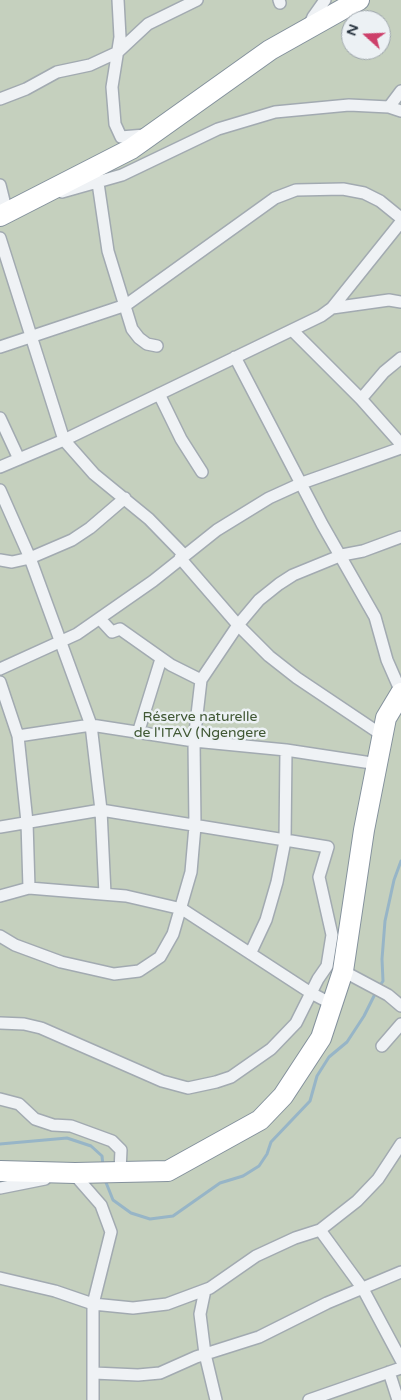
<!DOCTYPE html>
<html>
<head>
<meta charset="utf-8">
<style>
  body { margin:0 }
  #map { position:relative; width:401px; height:1400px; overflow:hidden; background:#dce2e7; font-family:"Varela Round",sans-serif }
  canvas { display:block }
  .north { position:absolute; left:341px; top:10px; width:50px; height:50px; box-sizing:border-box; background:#ecf1f4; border:1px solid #9da5ab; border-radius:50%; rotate:290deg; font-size:14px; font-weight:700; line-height:20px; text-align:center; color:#26323d }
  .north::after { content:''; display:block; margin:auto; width:18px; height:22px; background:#cd406a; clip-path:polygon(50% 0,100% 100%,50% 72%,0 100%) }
</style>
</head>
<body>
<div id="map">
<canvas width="401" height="1400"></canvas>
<div class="north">N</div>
</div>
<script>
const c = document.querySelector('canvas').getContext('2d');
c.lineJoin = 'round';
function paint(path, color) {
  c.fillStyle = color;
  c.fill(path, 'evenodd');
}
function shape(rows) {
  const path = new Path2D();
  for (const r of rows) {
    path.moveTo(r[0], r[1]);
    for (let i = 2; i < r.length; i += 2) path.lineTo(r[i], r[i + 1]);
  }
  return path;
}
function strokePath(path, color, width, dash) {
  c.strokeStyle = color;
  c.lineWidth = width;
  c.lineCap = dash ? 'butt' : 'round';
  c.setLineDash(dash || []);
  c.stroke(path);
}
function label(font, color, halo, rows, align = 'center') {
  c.font = font + ' "Varela Round",sans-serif';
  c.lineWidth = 5;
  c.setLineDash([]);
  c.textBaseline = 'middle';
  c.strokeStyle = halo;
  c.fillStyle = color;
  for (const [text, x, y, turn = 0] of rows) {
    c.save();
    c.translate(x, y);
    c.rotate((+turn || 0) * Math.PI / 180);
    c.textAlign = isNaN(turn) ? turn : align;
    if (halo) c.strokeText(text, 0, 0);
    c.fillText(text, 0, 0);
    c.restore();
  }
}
paint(shape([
  [0,0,401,0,401,1400,0,1400],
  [351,20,381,20,381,50,351,50]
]), '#c5d0be');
strokePath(shape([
  [379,987,383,981,382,959,385,921,394,880,401,861],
  [0,1144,67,1138,91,1146,102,1156,103,1166],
  [105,1180,113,1200,131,1213,150,1219,173,1216,220,1183,243,1176,259,1166,267,1154,271,1142,310,1101,317,1076,329,1057,347,1042,364,1016,376,992]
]), '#97b5c7', 3);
const street = shape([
  [118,0,120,37,112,87,115,124,121,137,145,135],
  [279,0,280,3],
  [309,26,313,17,325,0],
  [0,99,26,89,57,72,90,65,118,52,148,24,197,0],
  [389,107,401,91],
  [98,183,108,251,132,329,139,338,147,344,157,346],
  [0,185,7,213],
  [62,192,122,175,218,129,275,112,349,105,389,107,401,111],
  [0,238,64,440,94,474,149,519,184,555],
  [332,308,389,300,401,302],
  [292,330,361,399,401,444],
  [0,347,126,305,275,198,296,190,343,189,364,193,380,201,401,218],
  [235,357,322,524,375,617,387,660,401,692],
  [159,394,181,439,202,472],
  [361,399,384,372,401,358],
  [0,418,19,459],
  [0,467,64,440,321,316,332,308,401,222],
  [0,490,30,558,91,725,101,810,105,894],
  [180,558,238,625,269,656,297,678,382,735],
  [0,560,12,562,30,558,72,540,90,528,125,498],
  [100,619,112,632,120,629,171,665,201,680],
  [0,669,77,634,153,581,217,530,269,498,302,483,401,448],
  [0,682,18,736,27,822,29,888],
  [139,730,161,659],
  [18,736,91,725,194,741,286,750,378,764],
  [0,827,101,810,328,847,319,877,332,935,327,966,318,979,296,1023,271,1049,231,1077,216,1082,188,1088,162,1081,41,1028,24,1024,0,1023],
  [0,896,29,888,126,896,182,909,311,993,332,1004],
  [0,936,15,945,61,962,114,974,139,971,160,957,173,934,191,872,195,826,194,741,201,680,238,625,259,600,279,584,293,575,342,555,363,551,401,537],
  [251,952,266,920,277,882,285,841,286,750],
  [343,971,388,995,401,1006],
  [382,1046,401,1024],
  [0,1099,19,1104,35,1119,53,1125,71,1126,112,1141,121,1150,120,1171],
  [73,1173,101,1205,111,1232,93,1304,93,1400],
  [0,1188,45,1179],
  [320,1230,363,1289,401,1360],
  [0,1278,55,1291,93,1304,133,1308,167,1304,210,1288,256,1256,295,1238,320,1230,357,1201,378,1179,401,1144],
  [205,1290,200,1314,205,1354,216,1400],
  [389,1372,398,1400],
  [94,1373,138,1375,160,1373,196,1357,259,1337,327,1303,401,1272],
  [309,1400,401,1368]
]);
const highway = shape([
  [0,216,131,149,270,50,359,0],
  [0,1171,75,1173,168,1171,260,1120,283,1096,321,1038,343,971,364,830,386,718,401,693]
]);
strokePath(street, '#a2aab1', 14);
strokePath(highway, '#84919d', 22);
strokePath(street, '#eff2f5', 11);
strokePath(highway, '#fff', 20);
label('14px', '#405834', '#ecf1f4', [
  ["Réserve naturelle",200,717],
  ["de l'ITAV (Ngengere",200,733]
]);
</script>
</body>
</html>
